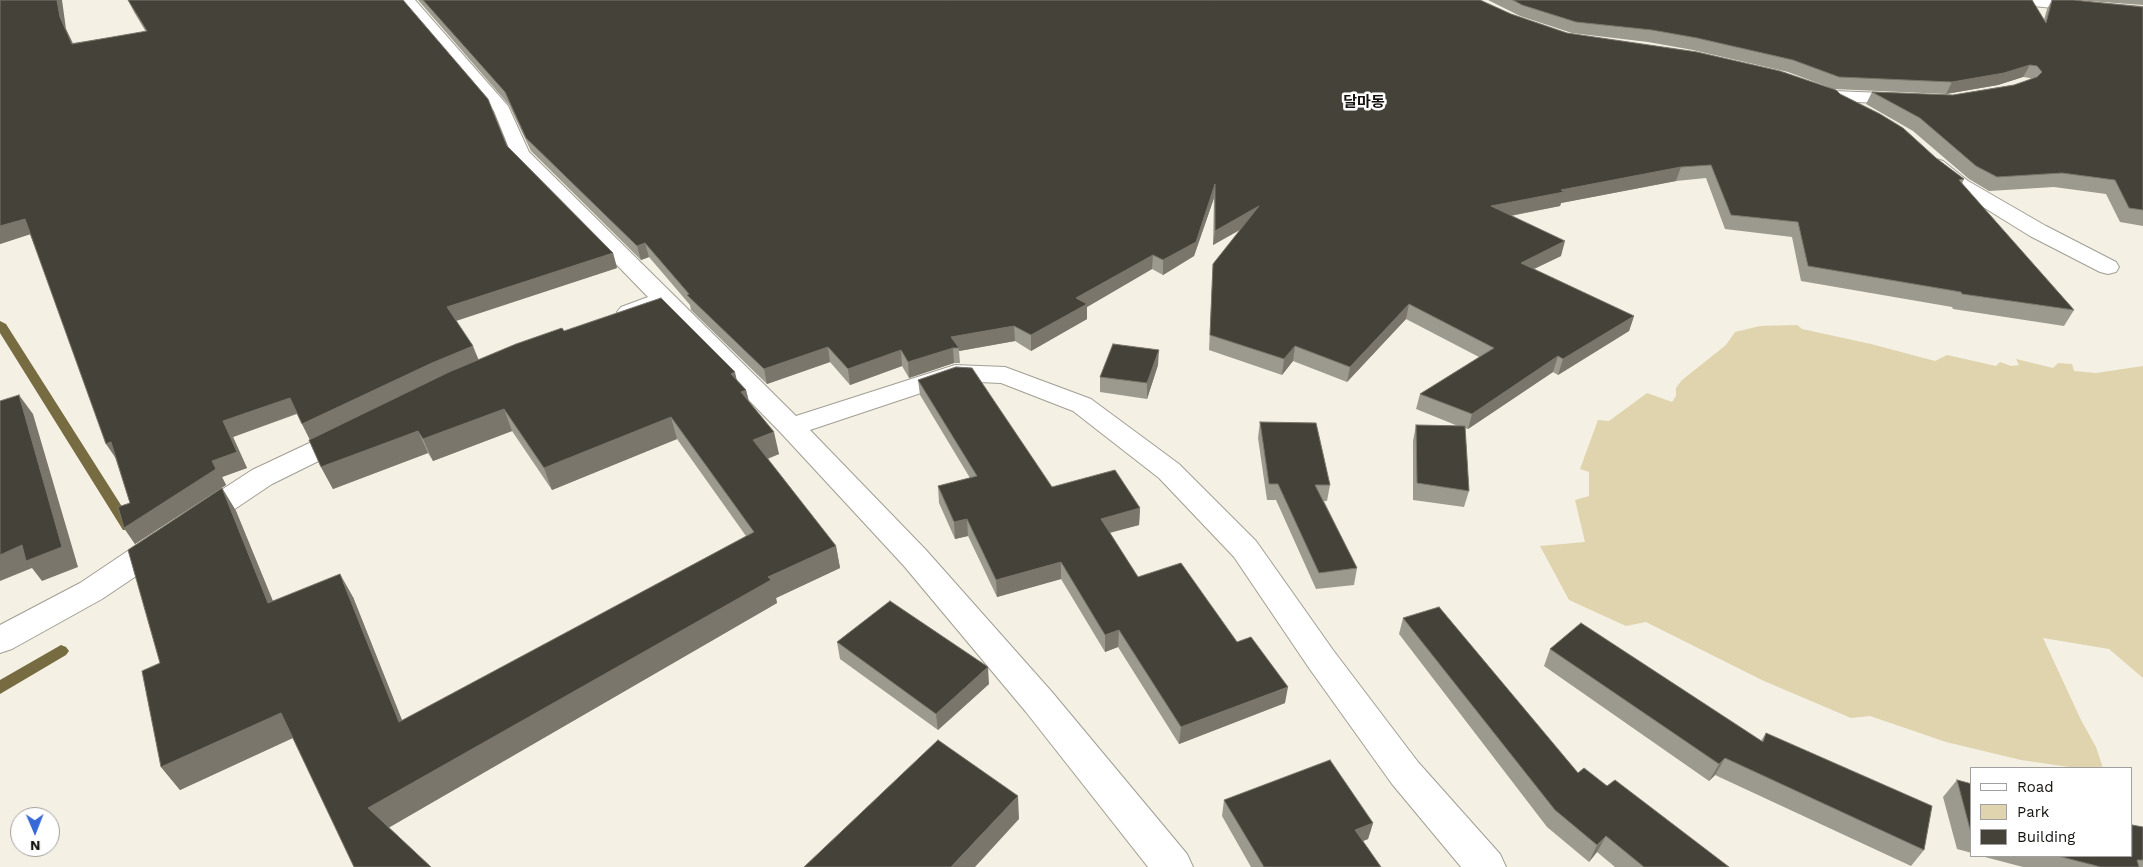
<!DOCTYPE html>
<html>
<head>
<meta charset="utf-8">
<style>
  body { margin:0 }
  #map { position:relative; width:2143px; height:867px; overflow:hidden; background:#f4f0e4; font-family:"Work Sans",sans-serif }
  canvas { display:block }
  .legend { position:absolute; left:1970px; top:767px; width:162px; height:90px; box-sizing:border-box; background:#fff; border:1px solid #a1a09f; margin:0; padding:6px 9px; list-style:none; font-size:15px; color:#14120e }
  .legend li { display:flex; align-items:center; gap:10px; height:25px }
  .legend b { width:25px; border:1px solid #a1a09f }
  .north { position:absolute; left:10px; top:807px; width:50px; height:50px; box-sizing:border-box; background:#fff; border:1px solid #a1a09f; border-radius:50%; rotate:179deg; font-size:14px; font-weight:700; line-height:20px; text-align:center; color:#14120e }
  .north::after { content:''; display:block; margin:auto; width:18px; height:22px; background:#3869d8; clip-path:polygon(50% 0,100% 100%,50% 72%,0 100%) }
</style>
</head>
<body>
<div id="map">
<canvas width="2143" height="867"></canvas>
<ul class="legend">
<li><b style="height:6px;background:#fff"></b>Road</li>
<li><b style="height:14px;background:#dfd4ad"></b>Park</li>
<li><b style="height:14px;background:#454239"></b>Building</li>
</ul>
<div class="north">N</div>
</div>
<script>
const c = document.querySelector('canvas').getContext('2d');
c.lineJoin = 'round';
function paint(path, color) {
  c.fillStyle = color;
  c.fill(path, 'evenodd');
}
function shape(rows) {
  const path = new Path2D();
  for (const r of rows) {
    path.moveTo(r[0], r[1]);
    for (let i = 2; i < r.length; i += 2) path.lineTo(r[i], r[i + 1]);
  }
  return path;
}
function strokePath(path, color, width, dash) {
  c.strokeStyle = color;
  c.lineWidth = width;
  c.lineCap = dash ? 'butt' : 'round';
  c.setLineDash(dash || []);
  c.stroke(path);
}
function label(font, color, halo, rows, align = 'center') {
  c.font = font + ' "Work Sans","Noto Sans KR",sans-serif';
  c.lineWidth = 5;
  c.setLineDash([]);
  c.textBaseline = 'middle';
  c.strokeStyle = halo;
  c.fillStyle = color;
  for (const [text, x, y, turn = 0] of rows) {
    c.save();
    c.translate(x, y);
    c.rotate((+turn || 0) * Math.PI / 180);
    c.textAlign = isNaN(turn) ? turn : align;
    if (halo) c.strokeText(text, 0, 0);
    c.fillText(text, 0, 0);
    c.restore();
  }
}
paint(shape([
  [1797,325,1802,329,1871,344,1935,361,1947,355,1996,366,2000,362,2011,366,2019,365,2016,359,2053,368,2058,363,2072,364,2074,371,2096,373,2143,366,2143,678,2109,649,2043,638,2081,720,2096,747,2103,768,2076,768,2021,760,1946,742,1870,716,1851,718,1764,681,1646,622,1626,626,1569,600,1540,546,1585,542,1575,500,1589,496,1589,472,1580,469,1598,420,1609,421,1647,393,1672,402,1676,396,1676,388,1682,380,1726,345,1735,332,1760,326]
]), '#dfd4ad');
paint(shape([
  [0,321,6,324,133,524,135,527,133,530,123,530,0,333,0,321],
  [61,645,66,647,69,651,66,655,0,694,0,680,61,645]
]), '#776b41');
const minor = shape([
  [400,0,415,0,508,106,529,152,796,416,955,365,1005,367,1091,399,1179,464,1256,541,1333,650,1418,762,1500,854,1506,867,1461,867,1392,784,1309,668,1234,557,1159,478,1073,411,1001,383,957,381,810,430,926,550,1052,692,1187,854,1193,867,1148,867,1026,712,904,566,781,433,660,309,629,319,621,317,617,312,621,307,648,297,513,158,494,111,400,0],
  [2006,0,2062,0,2143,7,2143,17,2013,4,2008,3,2006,0],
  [1809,82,1834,91,1907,94,1913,95,1916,99,1913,103,1907,104,1831,101,1803,91,1800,87,1803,83,1809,82],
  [1936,159,1943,161,1968,181,2046,226,2116,262,2119,267,2116,272,2108,274,2100,272,2030,236,1954,189,1926,165,1929,161,1936,159],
  [347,427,357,430,361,436,357,442,272,484,208,527,197,530,186,527,182,520,186,513,252,470,337,430,347,427],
  [164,531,175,534,179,542,175,550,102,599,12,649,0,653,0,625,80,583,153,534,164,531]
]);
strokePath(minor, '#a19e93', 2);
paint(minor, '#fff');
paint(shape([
  [0,0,66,29,73,43,146,32,134,12,128,0,507,146,613,253,617,268,456,320,479,360,564,331,737,380,746,390,749,401,779,454,768,459,836,546,840,568,776,598,777,603,388,828,293,738,180,790,161,767,160,663,222,488,236,511,273,601,353,597,402,721,746,536,677,439,552,490,512,431,433,461,428,453,333,489,321,467,310,439,297,414,233,437,247,468,222,477,226,485,135,544,124,528,130,503,116,460,30,234,0,244],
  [418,0,1480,0,1511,14,1567,33,1831,88,1788,72,1693,50,1648,42,1572,33,1520,16,1488,0,2032,0,2044,20,2047,9,2052,0,2073,0,2143,7,2143,226,2120,222,2106,194,2054,187,1989,191,1969,179,1913,131,1866,104,1872,92,1953,95,2014,85,2031,79,2030,78,2023,77,1998,85,1946,94,1834,89,1840,94,1936,158,1964,179,1962,184,2074,310,2064,326,1953,309,1952,307,1801,281,1792,237,1725,229,1706,178,1676,181,1561,203,1560,206,1511,216,1561,256,1534,269,1634,316,1629,331,1558,375,1553,372,1468,429,1465,428,1469,491,1464,507,1413,500,1413,441,1416,425,1458,426,1416,409,1420,394,1479,357,1406,319,1347,382,1293,361,1282,375,1209,350,1213,264,1240,230,1213,245,1214,198,1194,256,1163,275,1152,269,1087,307,1087,319,1031,351,1015,341,959,351,960,363,954,363,909,378,902,366,850,385,830,362,767,384,691,310,690,305,649,257,641,260,531,151,509,105],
  [2075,0,2143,0,2143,5],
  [1158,365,1147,399,1100,392,1100,377],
  [918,380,1052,487,1140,508,1139,525,1110,533,1138,577,1237,642,1285,703,1179,744,1118,647,1105,652,1061,579,997,597,968,536,955,539,939,503,938,486,970,478,920,395],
  [1260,422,1330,485,1327,501,1324,501,1357,568,1354,585,1316,589,1276,500,1267,500,1258,438],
  [1403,618,1578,773,1607,786,1729,867,1615,867,1597,852,1589,862,1547,827,1399,634],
  [837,642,989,684,938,730,840,659],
  [1550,649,1761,741,1766,733,1924,850,1911,866,1715,775,1709,781,1544,666],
  [1957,780,1972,784,1972,853,1957,849,1943,797],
  [1224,800,1373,823,1368,839,1363,841,1381,867,1251,867,1222,816],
  [2139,827,2143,827,2143,867,2023,867,1981,856,2132,856]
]), '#9c998e');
paint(shape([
  [57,0,62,0,66,29,78,56,72,44,60,17],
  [2030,65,2023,77,1998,85,1946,94,1952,82],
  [1681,167,1676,181,1561,203,1560,206,1487,220,1491,206,1561,190],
  [1215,184,1214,198,1194,256,1163,275,1163,260],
  [1259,206,1257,220,1213,245,1215,231],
  [25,219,34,233,0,244,0,226],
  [1565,241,1561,256,1517,277,1521,263],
  [645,243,649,257,641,260,637,246],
  [613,253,617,268,453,322,447,307],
  [1153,255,1152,269,1087,307,1087,319,1031,351,1031,335,1076,298],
  [1409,304,1406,319,1347,382,1350,367],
  [1634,316,1629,331,1558,375,1563,359],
  [1014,326,1015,341,959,351,959,348,953,348,954,363,909,378,908,362,951,337],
  [473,346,479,361,310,440,302,424,432,363],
  [1295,346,1293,361,1282,375,1284,359],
  [828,347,830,362,767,384,764,369],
  [901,350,902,366,850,385,848,369],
  [1159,350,1158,365,1147,399,1147,383],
  [1558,356,1553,372,1468,429,1472,414],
  [735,372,740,394,731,374],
  [746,390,751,411,741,392],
  [19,395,33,414,78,567,42,581,32,568,0,581,0,555],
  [290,398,298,413,233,437,247,468,222,477,226,485,135,544,124,528,212,461,223,421],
  [504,409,512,431,433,461,423,439],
  [671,417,677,439,552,490,544,468],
  [418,431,428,453,333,489,321,467],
  [774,432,779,454,758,462,753,440],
  [111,442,117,460,106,444],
  [222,488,236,511,283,626,268,603],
  [1140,508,1139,525,1100,535,1101,519],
  [967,519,968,536,955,539,954,522],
  [836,546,840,568,776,598,777,603,383,831,368,808,768,577],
  [1061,562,1061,579,997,597,996,580],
  [340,574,353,597,412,745,399,722],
  [1119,630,1118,647,1105,652,1105,635],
  [988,667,989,684,938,730,936,714],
  [1288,687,1285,703,1179,744,1181,727],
  [281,713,297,736,180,790,161,767],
  [1725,758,1715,775,1709,781,1719,764],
  [1018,796,1019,819,975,867,951,867],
  [1373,823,1368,839,1351,846,1355,830],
  [1606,836,1597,852,1589,862,1597,845]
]), '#7a766c');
const building = shape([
  [0,0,57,0,60,17,72,44,147,31,128,0,403,0,488,99,507,146,613,253,447,307,473,346,432,363,302,424,290,398,223,421,237,452,212,461,216,469,124,528,118,507,130,503,111,442,106,444,25,219,0,226,0,0],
  [423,0,1480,0,1511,14,1567,33,1697,52,1780,71,1836,90,1840,94,1880,114,1903,128,1936,158,1964,179,1959,180,2074,310,1962,294,1961,292,1808,266,1798,222,1731,215,1711,165,1681,167,1561,190,1564,192,1491,206,1565,241,1521,263,1634,316,1563,359,1558,356,1472,414,1420,394,1494,348,1409,304,1350,367,1295,346,1284,359,1210,335,1213,264,1259,206,1215,231,1215,184,1196,242,1163,260,1153,255,1076,298,1087,304,1031,335,1014,326,951,337,959,348,953,348,908,362,901,350,848,369,828,347,764,369,687,295,689,294,645,243,637,246,526,138,505,92,423,0],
  [1513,0,2032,0,2046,23,2052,0,2073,0,2143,7,2143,210,2129,208,2115,180,2062,173,1997,177,1976,166,1920,118,1872,92,1953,95,2014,85,2037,77,2042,72,2037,66,2030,65,2004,73,1952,82,1839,77,1793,60,1697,38,1652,30,1576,22,1522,5,1513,0],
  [661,298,735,372,731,374,746,390,741,392,774,432,753,440,836,546,768,577,771,580,368,808,431,867,354,867,281,713,161,767,142,671,160,663,128,550,222,488,268,603,340,574,399,722,754,532,671,417,544,468,504,409,423,439,418,431,321,467,309,440,449,372,516,344,562,328,564,331,661,298],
  [1113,344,1159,350,1147,383,1100,377,1113,344],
  [956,367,972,368,1052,487,1115,470,1140,508,1101,519,1138,577,1181,563,1237,642,1251,637,1288,687,1181,727,1119,630,1105,635,1061,562,996,580,967,519,954,522,938,486,977,476,918,380,956,367],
  [19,395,62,547,26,561,22,545,0,555,0,401,19,395],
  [1260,422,1316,423,1330,485,1315,485,1357,568,1319,573,1278,484,1269,484,1260,422],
  [1416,425,1465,426,1469,491,1417,483,1416,425],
  [890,601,988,667,936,714,837,642,890,601],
  [1439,607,1578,773,1584,768,1607,786,1615,780,1729,867,1644,867,1606,836,1597,845,1555,810,1403,618,1439,607],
  [1581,623,1763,742,1766,733,1932,806,1924,850,1725,758,1719,764,1550,649,1581,623],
  [938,740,1018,796,951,867,804,867,938,740],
  [1330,760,1373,823,1355,830,1381,867,1264,867,1224,800,1330,760],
  [1957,780,1972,784,1972,833,1971,833,1957,780],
  [2132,825,2143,827,2143,860,2137,860,2139,867,2101,867,2058,856,2132,856,2132,825]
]);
paint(building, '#454239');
strokePath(building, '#7a766c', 1);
label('bold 15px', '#14120e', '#fff', [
  ["달마동",1364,103]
]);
</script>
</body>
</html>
